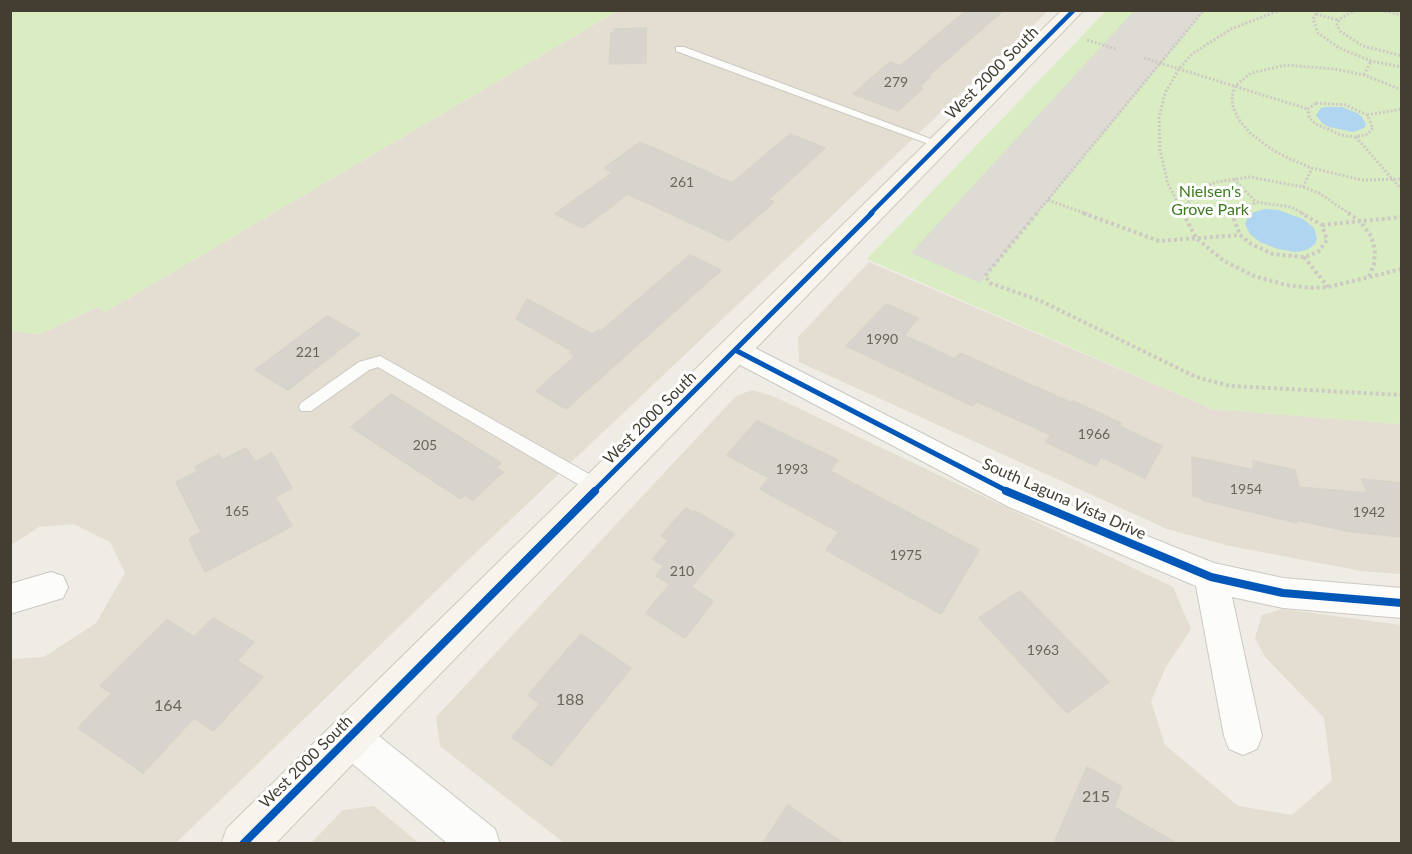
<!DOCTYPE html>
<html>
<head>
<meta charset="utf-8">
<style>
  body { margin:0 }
  #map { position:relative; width:1412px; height:854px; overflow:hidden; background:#eeece4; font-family:Lato,sans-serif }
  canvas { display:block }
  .frame { position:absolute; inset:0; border:12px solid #443d31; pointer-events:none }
</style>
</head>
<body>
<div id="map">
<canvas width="1412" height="854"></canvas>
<div class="frame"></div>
</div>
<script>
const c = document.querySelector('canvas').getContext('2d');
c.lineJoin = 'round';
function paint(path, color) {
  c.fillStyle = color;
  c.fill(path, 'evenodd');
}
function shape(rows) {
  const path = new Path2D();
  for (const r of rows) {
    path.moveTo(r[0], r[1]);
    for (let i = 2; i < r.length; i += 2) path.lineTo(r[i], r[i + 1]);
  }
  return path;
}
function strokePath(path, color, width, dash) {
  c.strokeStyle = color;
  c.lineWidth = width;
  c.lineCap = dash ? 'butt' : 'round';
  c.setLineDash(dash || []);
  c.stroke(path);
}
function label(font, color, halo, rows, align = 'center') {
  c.font = font + ' Lato,sans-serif';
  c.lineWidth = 6;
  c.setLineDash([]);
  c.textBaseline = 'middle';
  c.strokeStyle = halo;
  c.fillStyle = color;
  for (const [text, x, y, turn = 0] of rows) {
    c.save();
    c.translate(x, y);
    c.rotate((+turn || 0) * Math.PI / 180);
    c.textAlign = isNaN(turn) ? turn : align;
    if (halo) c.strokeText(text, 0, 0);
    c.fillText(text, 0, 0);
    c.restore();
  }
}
paint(shape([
  [617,11,1048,11,469,559,176,843,11,843,11,659,44,657,96,623,125,573,110,542,74,524,39,527,11,545,11,331,40,334,98,307,105,312],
  [869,262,1213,409,1401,424,1401,574,1361,571,1230,546,1167,529,799,362,798,337],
  [752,390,773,396,1173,587,1191,629,1166,667,1151,701,1165,745,1238,806,1292,815,1332,780,1324,718,1265,657,1255,638,1262,615,1283,609,1401,625,1401,843,564,843,440,746,436,717,736,396],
  [374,806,419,843,311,843,343,810]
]), '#e3ded1');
paint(shape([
  [11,10,617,10,617,11,105,312,97,307,40,334,11,331],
  [1106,11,1401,11,1401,424,1213,409,867,259]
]), '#daecc1');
paint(shape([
  [1134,11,1204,11,980,283,911,253]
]), '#dddbd4');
paint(shape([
  [1326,107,1342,107,1357,113,1362,117,1366,125,1364,128,1353,132,1329,127,1322,123,1316,115,1321,108],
  [1265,209,1278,210,1303,219,1314,228,1317,238,1315,244,1307,250,1296,252,1278,249,1260,242,1250,234,1245,224,1248,217,1254,212]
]), '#b0d5f1');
const building = shape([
  [967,10,1004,10,928,76,930,77,919,87,923,88,898,111,853,94,890,62,900,66,967,10],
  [646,28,646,63,609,64,611,33,614,33,614,29,646,28],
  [790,134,825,148,769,199,774,202,729,241,628,194,583,228,555,214,613,172,604,168,640,142,732,183,790,134],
  [690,255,721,270,566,409,536,391,575,356,570,353,572,351,516,319,527,299,592,334,598,330,601,331,690,255],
  [886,304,918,318,904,335,955,359,960,353,1072,403,1073,401,1121,423,1119,426,1162,446,1145,478,1101,457,1096,466,1046,442,1051,435,976,401,973,406,846,346,886,304],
  [327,316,360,334,288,390,255,370,327,316],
  [391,394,501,463,496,467,503,472,473,500,465,495,461,499,351,427,391,394],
  [757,421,838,460,830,471,979,550,941,614,826,550,839,532,760,489,769,478,727,455,757,421],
  [246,448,255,462,272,453,292,488,275,497,292,526,205,572,189,539,201,532,176,482,197,472,195,467,219,454,222,460,246,448],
  [1192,457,1254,470,1253,461,1295,470,1299,487,1367,493,1362,479,1401,483,1401,537,1346,531,1297,520,1297,523,1202,500,1202,498,1193,496,1192,457],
  [686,508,694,513,695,511,734,534,691,587,713,601,685,638,646,613,670,584,656,576,664,566,653,559,669,540,661,536,686,508],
  [1020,591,1109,682,1067,713,979,618,1020,591],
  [213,618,254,642,237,661,263,677,213,731,194,718,143,773,78,728,112,693,100,686,167,620,194,637,213,618],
  [581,634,631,668,551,766,512,737,540,704,528,695,581,634],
  [1087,767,1122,787,1114,807,1176,843,1054,843,1087,767],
  [788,805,843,843,763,843,788,805]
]);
paint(building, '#d7d4cd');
strokePath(building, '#d6d3ca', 1.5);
const lane = shape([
  [676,47,684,47,947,145,945,147,937,147,676,51,676,47],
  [380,356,605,483,607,488,605,493,599,494,593,493,378,367,369,370,311,411,301,411,299,407,301,403,359,362,380,356]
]);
const street = shape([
  [737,341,747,344,1031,489,1214,563,1283,578,1402,588,1402,618,1283,608,1232,597,1262,736,1257,749,1243,755,1229,749,1224,736,1196,586,1009,507,727,358,723,351,727,344,737,341],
  [51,572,63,576,68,587,63,598,10,614,10,584,51,572],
  [350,718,364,724,495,829,500,844,448,844,336,750,331,737,336,724,350,718]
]);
const secondary = shape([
  [1062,10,1084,10,275,844,221,844,227,828,1062,10]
]);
strokePath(lane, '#ccc9c2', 2);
strokePath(street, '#ccc9c2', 2);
strokePath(secondary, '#cec9bb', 2);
strokePath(shape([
  [1318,10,1313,19,1318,33,1339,48,1371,61,1402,67],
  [1356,10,1339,19,1337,25,1340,31,1363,46,1402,56],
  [1381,10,1402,15],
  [1316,14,1338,20],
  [1087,40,1116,49],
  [1144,58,1308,109],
  [1364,75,1371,61],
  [1402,90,1364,75,1334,69,1286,65,1251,73,1235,86,1232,96,1233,107,1239,120,1250,133,1271,149,1290,159,1312,168,1362,180,1402,179],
  [1316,103,1346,105,1367,115,1373,128,1368,134,1356,137,1341,135,1316,124,1309,118,1308,109,1316,103],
  [1367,115,1402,109],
  [1356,137,1402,190],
  [1234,179,1256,202],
  [1303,187,1312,168],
  [1048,200,1087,214],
  [1182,208,1204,187,1216,182,1250,177,1303,187,1319,193,1350,214],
  [1036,214,1204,10],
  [1184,214,1168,184,1160,150,1159,118,1165,93,1179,69,1192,54,1231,29,1280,10],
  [1236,214,1256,202,1291,207,1304,214]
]), '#cdcac5', 3, [2, 2]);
strokePath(shape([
  [1037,213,985,276,990,283,1041,301,1196,377,1231,386,1402,395],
  [1083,213,1159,241,1240,235],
  [1183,213,1196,238,1224,261,1254,276,1286,285,1311,288,1328,287,1402,269],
  [1237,213,1234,219,1240,235],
  [1348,213,1360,221,1371,236,1375,250,1374,264,1369,277],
  [1322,225,1402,217],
  [1240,235,1251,244,1273,254,1304,257,1318,252,1327,240,1322,225,1301,213],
  [1304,257,1328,287]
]), '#cdcac5', 4, [3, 3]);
paint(lane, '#fcfcfb');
paint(street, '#fcfcfb');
paint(secondary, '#f6f4ec');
strokePath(shape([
  [870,214,1074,10]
]), '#0057b8', 4.5);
strokePath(shape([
  [737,351,1009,492],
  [593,492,872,213]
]), '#0057b8', 5);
strokePath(shape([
  [1006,491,1211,577,1283,593,1402,603],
  [243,844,595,491]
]), '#0057b8', 8);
label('14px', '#6a6459', null, [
  ["279",896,82],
  ["261",682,182],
  ["1990",882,339],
  ["221",308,352],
  ["1966",1094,434],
  ["205",425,445],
  ["1993",792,469],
  ["1954",1246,489],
  ["165",237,511],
  ["1942",1369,512],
  ["1975",906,555],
  ["210",682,571],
  ["1963",1043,650]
]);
label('16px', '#443d31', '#fff', [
  ["West 2000 South",992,73,-45],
  ["West 2000 South",650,418,-45],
  ["South Laguna Vista Drive",1064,499,24],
  ["West 2000 South",306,762,-45]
]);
label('16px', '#3e7a20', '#fff', [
  ["Nielsen's",1210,192],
  ["Grove Park",1210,210]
]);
label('16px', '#6a6459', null, [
  ["188",570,700],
  ["164",168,706],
  ["215",1096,797]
]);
</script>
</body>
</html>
